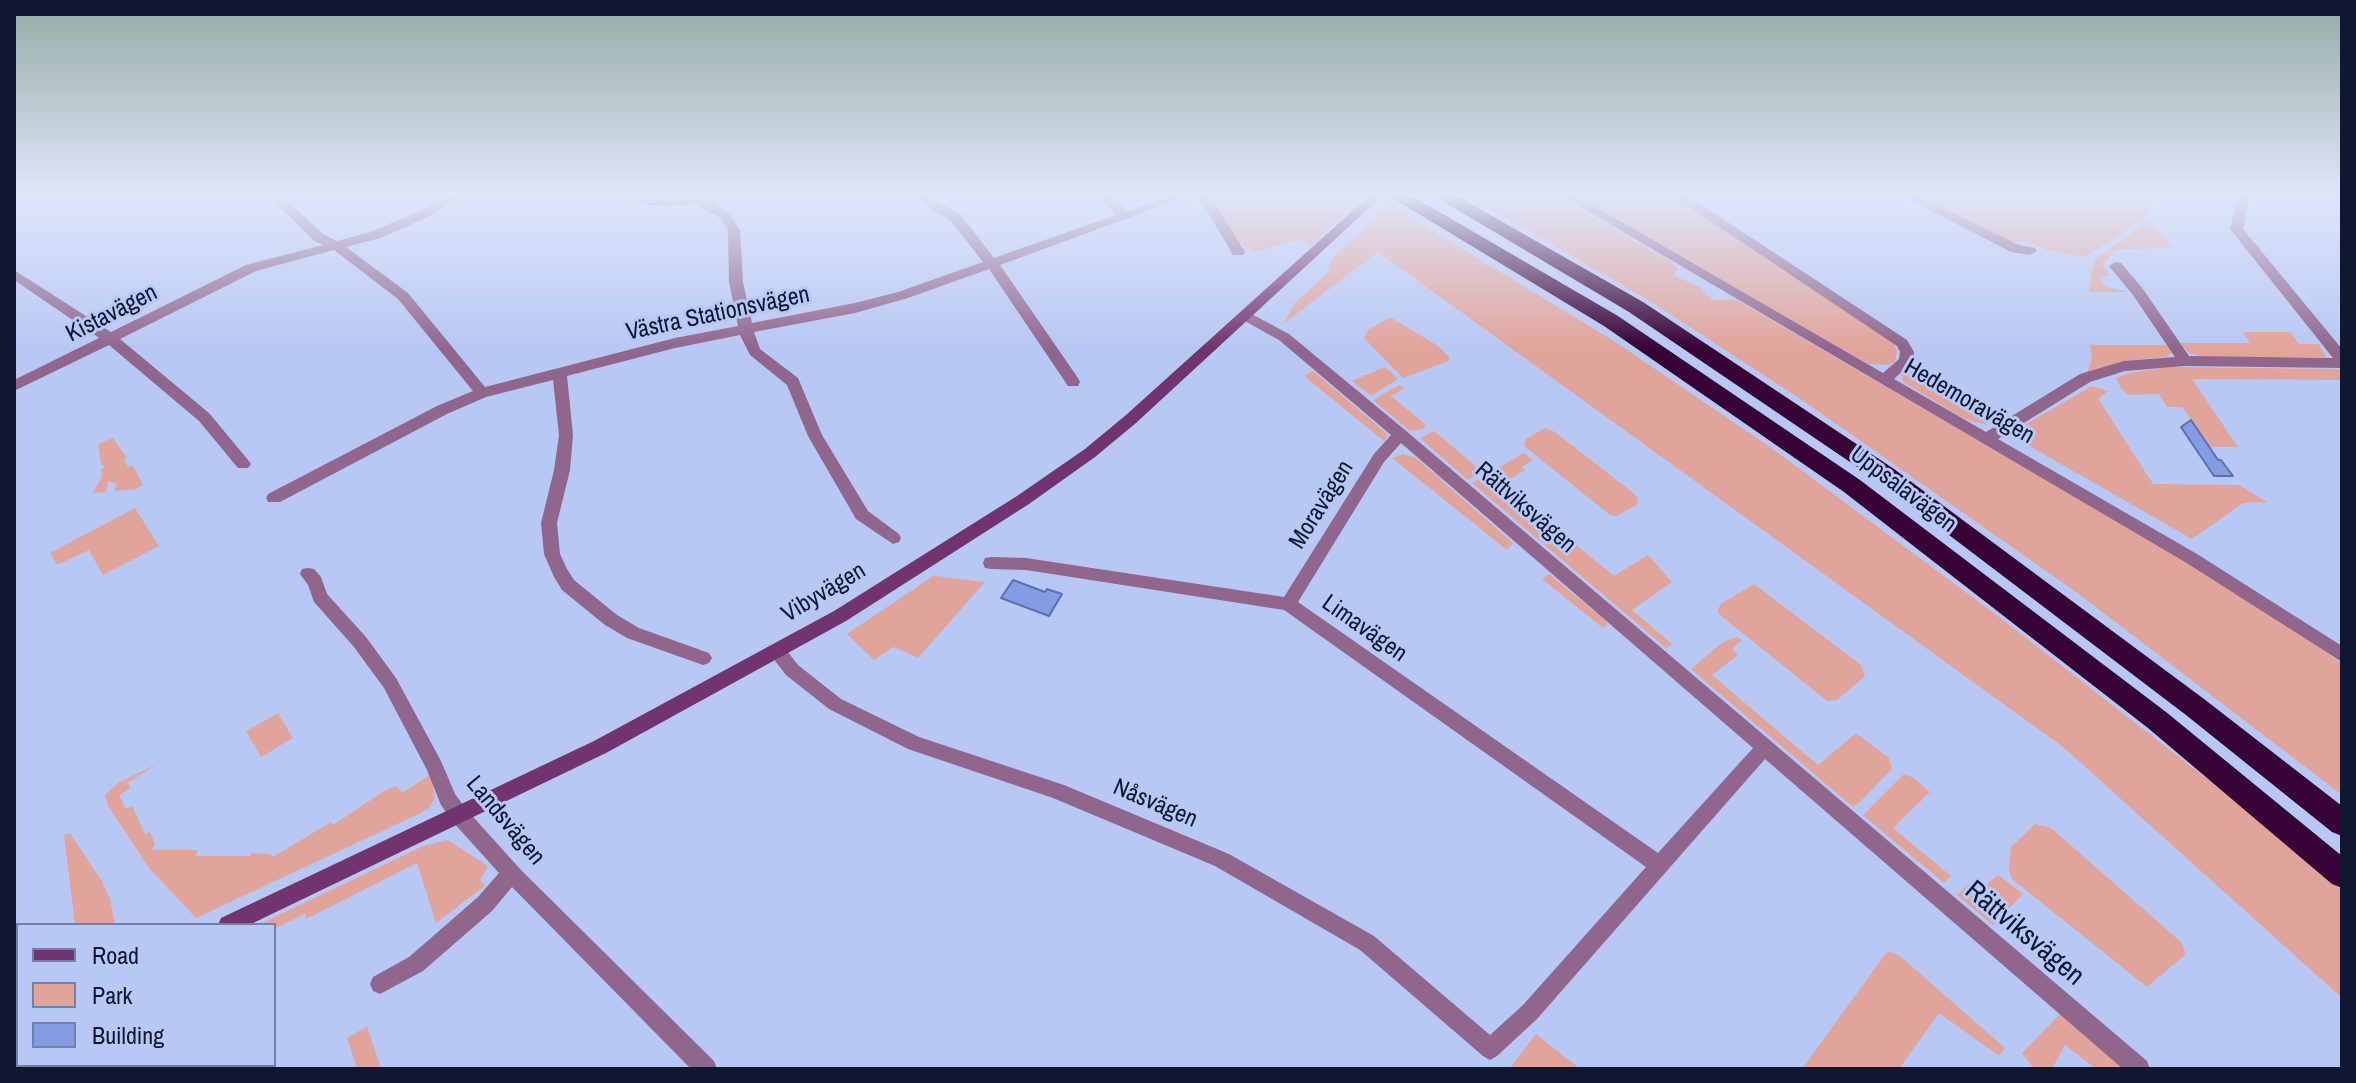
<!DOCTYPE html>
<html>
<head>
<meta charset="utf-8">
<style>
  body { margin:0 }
  #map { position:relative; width:2356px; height:1083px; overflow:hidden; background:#b8c8f4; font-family:"Archivo Narrow",sans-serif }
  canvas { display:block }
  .frame { position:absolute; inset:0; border:16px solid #0f1731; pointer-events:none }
  .legend { position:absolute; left:16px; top:923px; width:260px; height:144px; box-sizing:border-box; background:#b8c8f4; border:2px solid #7481a6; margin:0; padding:10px 14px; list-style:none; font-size:24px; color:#0f1731 }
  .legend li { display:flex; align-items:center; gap:16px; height:40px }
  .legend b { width:40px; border:2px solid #7481a6 }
</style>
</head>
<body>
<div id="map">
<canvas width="2356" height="1083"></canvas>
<div class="frame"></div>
<ul class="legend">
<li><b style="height:10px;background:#72346f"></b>Road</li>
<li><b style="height:22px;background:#e1a49b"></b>Park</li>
<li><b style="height:22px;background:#849ce3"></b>Building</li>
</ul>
</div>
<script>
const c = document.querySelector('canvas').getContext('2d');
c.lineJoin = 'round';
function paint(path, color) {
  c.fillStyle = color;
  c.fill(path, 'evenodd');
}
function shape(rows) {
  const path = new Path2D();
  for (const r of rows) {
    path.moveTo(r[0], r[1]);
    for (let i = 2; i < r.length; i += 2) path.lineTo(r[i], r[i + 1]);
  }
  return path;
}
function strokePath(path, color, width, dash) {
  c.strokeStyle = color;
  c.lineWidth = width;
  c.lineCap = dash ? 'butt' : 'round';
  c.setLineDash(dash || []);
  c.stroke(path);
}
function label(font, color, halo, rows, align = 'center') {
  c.font = font + ' "Archivo Narrow",sans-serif';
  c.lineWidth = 6;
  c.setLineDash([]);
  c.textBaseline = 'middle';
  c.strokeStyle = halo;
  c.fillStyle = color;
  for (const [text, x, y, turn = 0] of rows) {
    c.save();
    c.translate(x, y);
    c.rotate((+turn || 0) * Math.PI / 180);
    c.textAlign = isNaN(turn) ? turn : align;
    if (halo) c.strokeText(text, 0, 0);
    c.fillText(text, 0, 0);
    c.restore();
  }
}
paint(shape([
  [1207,196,1363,196,1311,245,1300,239,1255,252,1239,243],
  [1468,196,1557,196,1673,263,1678,269,1673,275,1699,287,1712,300,1737,300,2185,561,2323,650,2342,664,2342,795,2076,592,1805,402,1650,301],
  [1578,196,1674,196,1892,341,1897,350,1895,362,1889,365,1868,364],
  [1917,196,2156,196,2156,197,2147,217,2085,257,2046,250,2026,241,2013,242],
  [1390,205,1614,341,1770,447,1998,616,2238,803,2342,890,2342,998,2063,747,1378,252,1283,324,1296,302,1330,271,1328,266,1337,253],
  [2149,221,2173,247,2115,250,2103,265,2109,276,2099,277,2106,287,2129,292,2089,292,2094,260],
  [1390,317,1438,346,1449,357,1449,361,1403,378,1364,338,1368,330],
  [2243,332,2290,332,2299,344,2319,344,2326,357,2203,357,2189,353,2180,343,2250,343],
  [2090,345,2169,345,2173,352,2166,357,2133,360,2087,374,2092,358],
  [1916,364,1922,365,1988,425,1964,419,1903,382,1901,374],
  [1385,367,1398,379,1371,396,1352,381],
  [2170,367,2342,369,2342,380,2192,379,2238,447,2210,447,2182,407,2167,407,2159,394,2129,395,2122,390,2116,378,2129,373],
  [1313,371,1385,432,1388,437,1384,441,1304,376],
  [1399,385,1405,388,1391,396,1426,425,1423,429,1410,431,1373,400],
  [2092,386,2108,391,2099,398,2101,403,2153,484,2239,485,2267,502,2243,503,2192,539,2012,436,2011,433],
  [1545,428,1555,432,1632,492,1638,498,1637,505,1616,516,1610,515,1524,446,1526,439],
  [1434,431,1483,472,1468,480,1420,438],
  [113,438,127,458,124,460,128,467,133,466,143,485,136,489,114,491,117,484,108,481,106,492,93,493,102,476,101,469,106,466,101,465,98,444],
  [1524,453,1533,460,1522,467,1525,470,1502,484,1614,576,1648,555,1672,582,1632,610,1672,644,1666,648,1472,483],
  [1403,454,1416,458,1513,543,1507,550,1392,458],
  [135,508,159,546,103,575,89,550,57,565,50,553],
  [1549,574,1606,621,1607,625,1603,628,1542,579],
  [933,576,985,582,918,658,894,647,874,660,847,634],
  [1754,584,1861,665,1865,676,1837,700,1827,701,1720,615,1717,610,1722,603],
  [1737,637,1742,640,1732,649,1738,655,1712,675,1818,765,1856,733,1889,758,1892,769,1860,802,1853,807,1691,669,1723,642],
  [278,713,293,738,261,757,246,731],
  [155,765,128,783,130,788,119,795,126,809,132,806,145,834,150,832,155,844,152,850,198,850,196,856,250,856,251,853,270,854,273,857,331,822,333,825,384,791,396,786,402,793,431,774,435,797,429,808,419,814,196,918,149,868,108,806,105,795,118,783],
  [1904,774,1914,778,1930,792,1893,828,1951,876,1944,883,1863,815],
  [2035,824,2051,828,2181,942,2186,954,2147,987,2012,879,2009,870,2011,847],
  [70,833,101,880,110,899,115,925,75,925,64,835],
  [448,840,488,866,480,880,485,886,436,923,417,863,306,919,305,914,274,929,274,925,258,925,423,846],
  [1998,875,2023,894,1993,925,1957,895,1976,878,1986,885],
  [1891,952,1900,956,2005,1048,1999,1056,1939,1013,1899,1069,1802,1069,1886,953],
  [2061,1013,2126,1069,2096,1069,2065,1045,2052,1069,2034,1069,2022,1053],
  [367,1026,381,1069,357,1069,347,1038],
  [1536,1034,1566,1058,1581,1069,1509,1069]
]), '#e1a49b');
const building = shape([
  [2191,420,2218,460,2221,460,2233,476,2214,476,2181,427,2191,420],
  [1013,580,1045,592,1047,589,1062,594,1049,616,1001,598,1013,580]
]);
paint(building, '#849ce3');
strokePath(building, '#5a70b2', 2);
paint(shape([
  [269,196,282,196,323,234,337,241,370,232,420,211,444,196,459,196,428,217,380,238,346,247,408,293,485,387,675,338,738,326,729,282,728,230,719,217,693,203,681,206,647,205,621,196,681,198,711,196,707,200,727,211,740,230,743,282,752,323,855,303,898,292,983,262,951,221,912,196,927,196,961,215,994,258,1116,215,1100,196,1113,196,1127,211,1170,196,1188,196,1000,265,1078,378,1080,382,1078,386,1068,386,989,269,908,298,855,313,754,332,760,349,798,378,822,435,868,511,899,534,901,538,899,542,893,544,856,519,808,436,787,385,750,355,740,335,675,348,567,376,573,435,570,470,557,523,560,554,567,569,574,580,617,615,639,628,709,653,712,658,709,663,703,665,627,638,605,625,562,590,554,577,544,554,541,523,554,470,559,435,553,380,486,397,447,414,280,502,268,502,266,498,268,494,437,406,473,391,398,299,334,250,256,271,120,339,209,413,248,460,251,464,248,468,238,468,199,421,109,345,14,391,14,380,99,338,14,280,14,270,111,332,246,265,323,245,313,240,269,196],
  [1193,196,1208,196,1212,199,1245,252,1243,255,1233,255,1203,204,1193,196],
  [1562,196,1577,196,1883,373,1899,359,1900,352,1897,346,1673,196,1688,196,1907,340,1914,352,1913,361,1894,379,1986,432,2080,374,2124,361,2175,357,2133,295,2109,266,2116,262,2121,263,2143,289,2189,356,2333,358,2230,229,2238,196,2250,196,2243,229,2342,349,2342,368,2185,366,2125,371,2090,382,1998,439,2197,554,2342,646,2342,662,2185,562,1562,196],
  [1902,196,1918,196,2019,245,2035,248,2037,251,2030,255,2011,252,1902,196],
  [1246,311,1289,334,1405,430,2147,1061,2150,1069,2123,1069,1765,759,1537,1019,1497,1056,1490,1060,1483,1056,1360,950,1215,866,1053,798,908,749,829,709,786,675,772,657,769,652,772,647,778,645,784,647,798,665,841,699,919,737,1064,785,1229,854,1374,936,1490,1035,1523,1005,1646,867,1284,610,1026,570,991,569,985,568,983,563,985,558,991,557,1026,558,1284,597,1374,454,1391,435,1279,340,1241,319,1239,316,1246,311],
  [1401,443,1753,748,1658,853,1298,602,1384,462,1401,443],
  [308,568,314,569,321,577,327,594,366,637,396,678,441,761,455,794,466,809,521,870,714,1061,717,1069,691,1069,512,887,492,911,423,971,380,994,373,991,370,984,373,977,409,957,478,897,499,873,452,821,441,805,427,770,384,688,354,647,314,602,308,585,300,574,302,569,308,568]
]), '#90668d');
paint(shape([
  [1369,196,1382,196,1136,423,1095,457,1029,504,846,621,606,753,249,925,218,925,221,918,594,741,834,611,1017,496,1085,449,1126,415,1369,196],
  [18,1005,18,1043,14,1044,14,1006,18,1005]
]), '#72346f');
paint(shape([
  [1389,196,1412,196,1618,316,1860,480,2166,712,2342,856,2342,888,2332,884,2148,728,1844,492,1604,326,1389,196],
  [1434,196,1457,196,1643,302,1894,469,2204,699,2342,806,2342,836,2332,832,2186,715,1878,481,1629,312,1434,196]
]), '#370236');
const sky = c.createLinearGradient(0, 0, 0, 348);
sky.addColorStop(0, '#95aaa5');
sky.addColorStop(0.56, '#dfe6fa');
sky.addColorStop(1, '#dfe6fa00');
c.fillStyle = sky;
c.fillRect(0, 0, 2356, 348);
label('24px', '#0f1731', '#b8c8f4', [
  ["Kistavägen",112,314,-27],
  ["Västra Stationsvägen",718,314,-12],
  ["Hedemoravägen",1969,402,30],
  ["Uppsalavägen",1903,490,37],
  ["Moravägen",1322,505,-58],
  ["Rättviksvägen",1525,508,41],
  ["Vibyvägen",824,593,-31],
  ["Limavägen",1364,629,35],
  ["Nåsvägen",1155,804,23],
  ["Landsvägen",505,821,50]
]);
label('28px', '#0f1731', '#b8c8f4', [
  ["Rättviksvägen",2024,934,40]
]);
</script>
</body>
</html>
